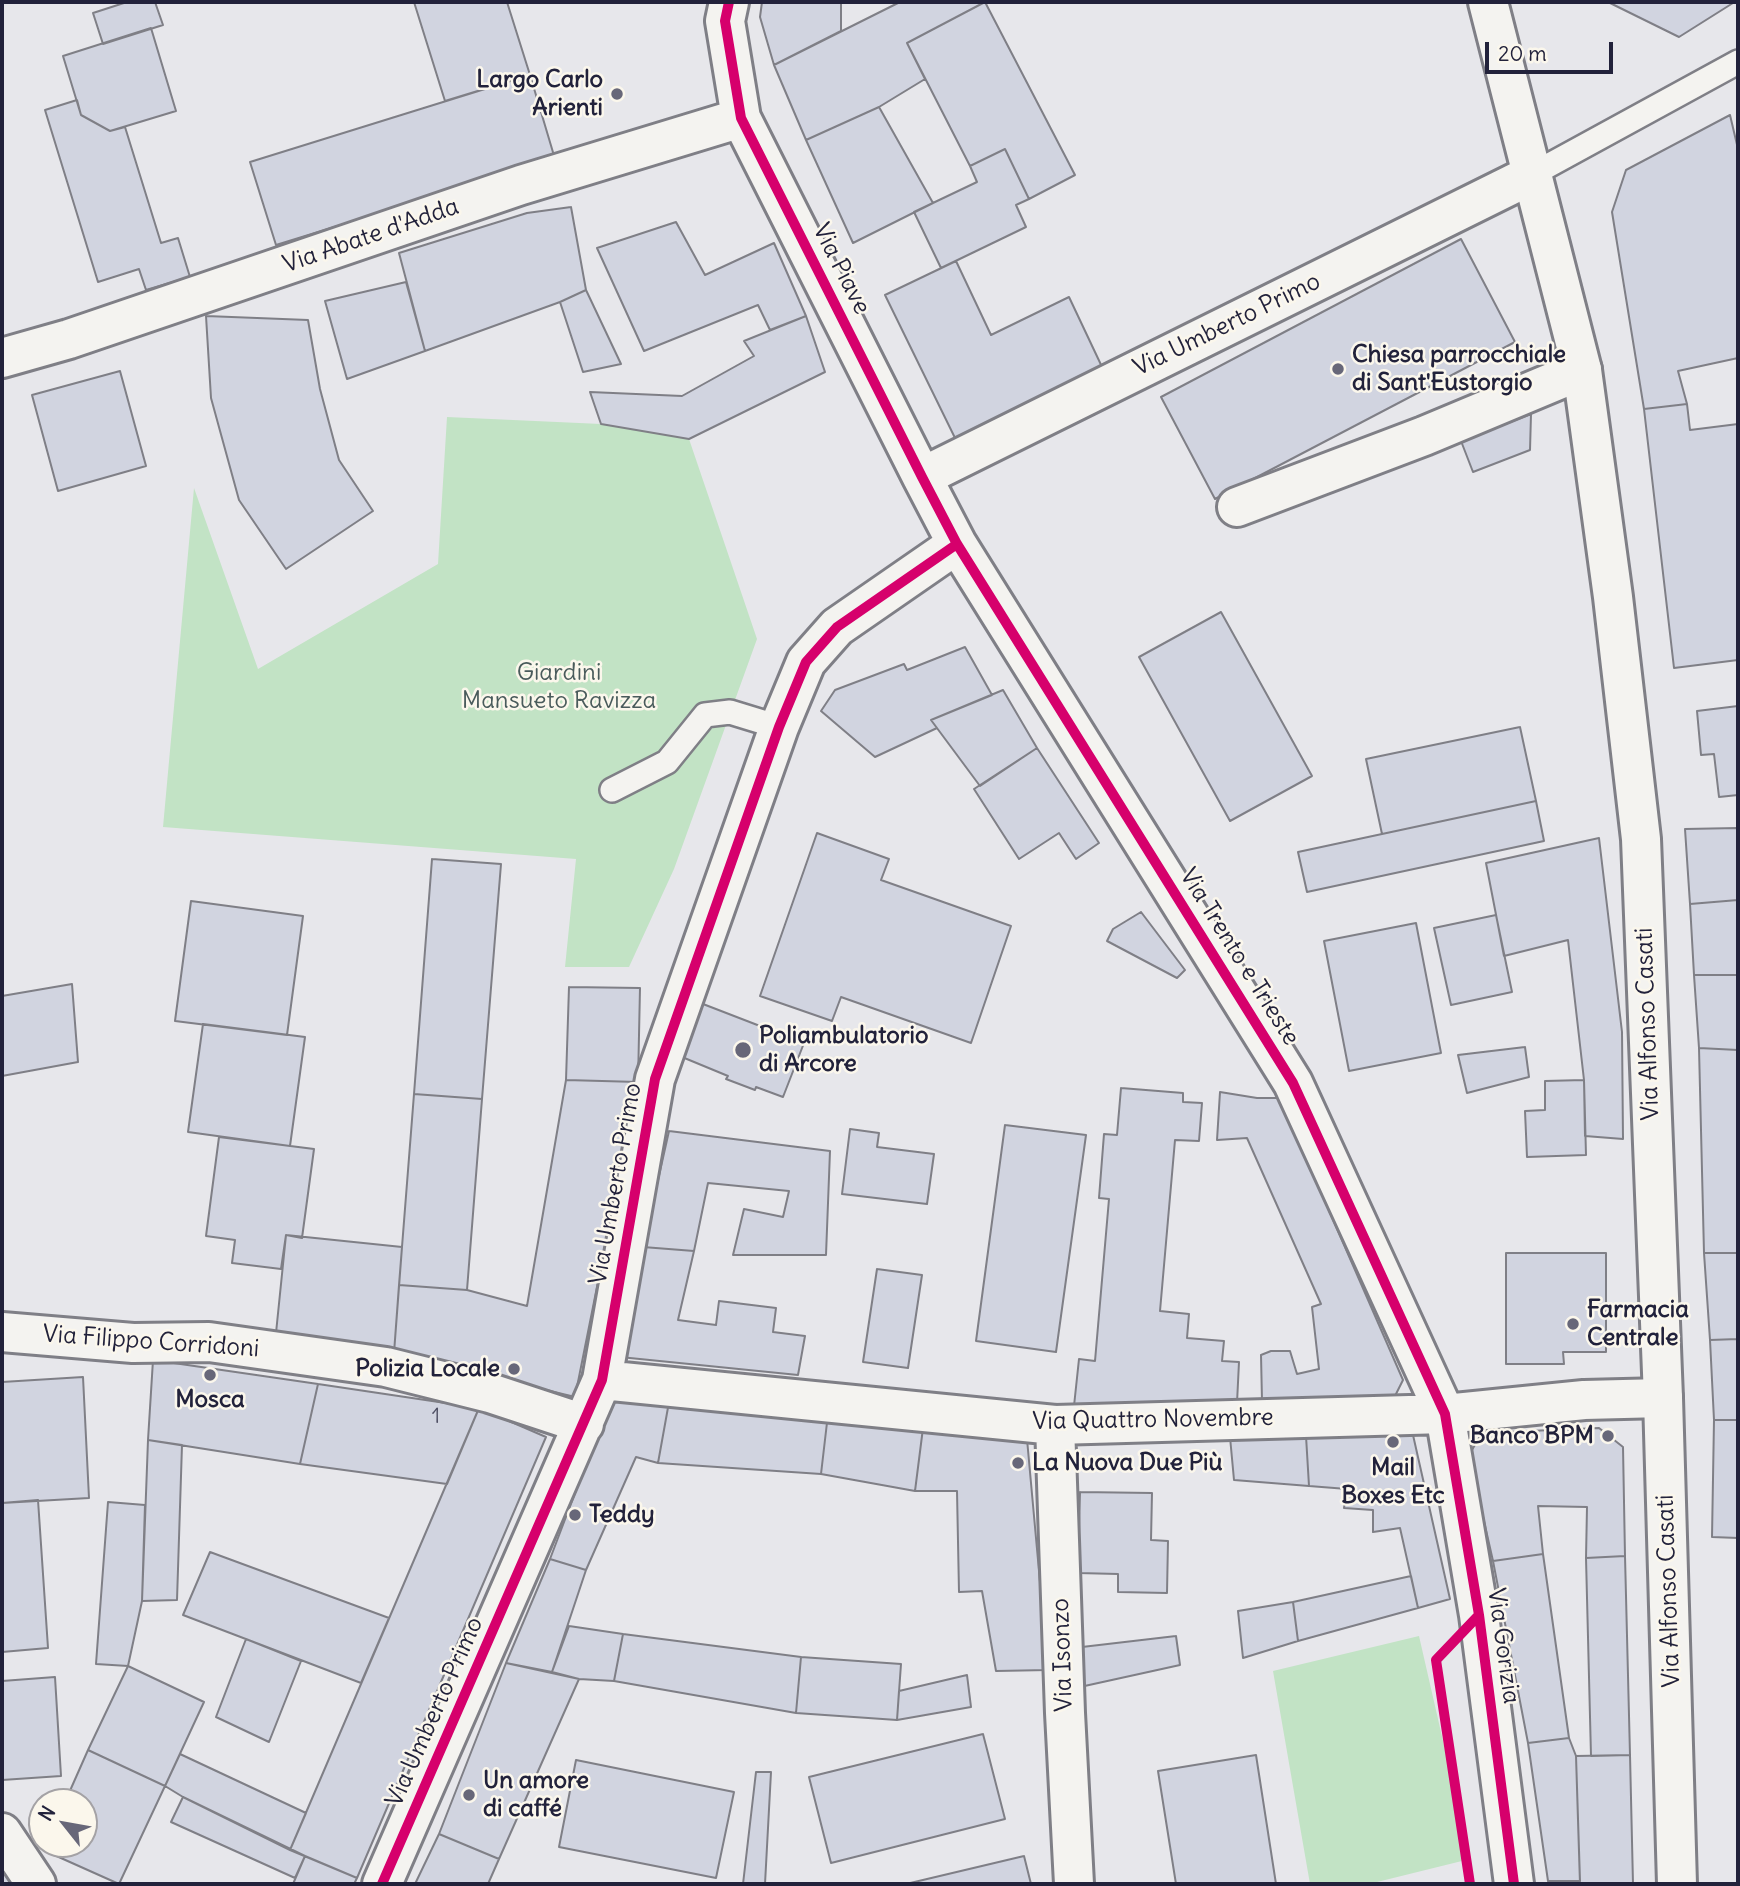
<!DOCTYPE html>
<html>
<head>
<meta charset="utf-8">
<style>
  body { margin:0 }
  #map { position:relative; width:1740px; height:1886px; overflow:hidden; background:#e7e7eb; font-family:Delius,sans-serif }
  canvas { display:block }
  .frame { position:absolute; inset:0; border:4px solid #22223b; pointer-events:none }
  .north { position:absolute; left:28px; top:1788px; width:70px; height:70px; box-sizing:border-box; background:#fbf7ec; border:2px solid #a4a2a5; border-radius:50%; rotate:301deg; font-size:19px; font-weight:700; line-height:28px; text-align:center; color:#22223b }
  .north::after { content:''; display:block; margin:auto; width:24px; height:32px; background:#676779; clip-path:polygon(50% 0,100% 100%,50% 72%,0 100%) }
  .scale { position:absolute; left:1485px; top:42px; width:128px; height:32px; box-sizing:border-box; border:4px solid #22223b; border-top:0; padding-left:9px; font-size:21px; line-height:24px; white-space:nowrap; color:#22223b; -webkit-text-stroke:5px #fbf7ec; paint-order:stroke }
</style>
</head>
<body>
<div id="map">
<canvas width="1740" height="1886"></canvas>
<div class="frame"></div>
<div class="north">N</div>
<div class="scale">20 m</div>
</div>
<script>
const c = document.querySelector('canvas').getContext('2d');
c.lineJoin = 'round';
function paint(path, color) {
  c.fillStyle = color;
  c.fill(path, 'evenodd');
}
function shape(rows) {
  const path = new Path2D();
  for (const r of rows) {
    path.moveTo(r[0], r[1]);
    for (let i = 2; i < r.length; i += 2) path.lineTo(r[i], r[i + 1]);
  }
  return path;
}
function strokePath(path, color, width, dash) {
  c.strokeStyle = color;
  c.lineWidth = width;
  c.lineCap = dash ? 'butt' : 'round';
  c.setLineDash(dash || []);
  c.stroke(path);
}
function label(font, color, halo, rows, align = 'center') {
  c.font = font + ' Delius,sans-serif';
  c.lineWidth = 5;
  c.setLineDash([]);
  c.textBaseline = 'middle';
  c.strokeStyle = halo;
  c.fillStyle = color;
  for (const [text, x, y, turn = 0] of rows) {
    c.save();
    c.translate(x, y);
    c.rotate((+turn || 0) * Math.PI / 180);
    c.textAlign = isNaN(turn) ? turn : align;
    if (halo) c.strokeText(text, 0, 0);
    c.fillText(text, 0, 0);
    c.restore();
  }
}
paint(shape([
  [447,417,601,424,689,439,757,639,674,869,629,967,565,967,576,859,163,827,194,488,258,669,438,564],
  [1419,1636,1470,1859,1369,1884,1310,1884,1273,1671]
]), '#c2e3c5');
const building = shape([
  [127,2,155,2,163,25,103,44,93,13,127,2],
  [414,2,507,2,530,75,445,101,414,2],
  [762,2,841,2,841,31,774,65,760,17,762,2],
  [900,2,985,2,907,43,925,79,879,107,806,140,774,65,900,2],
  [985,2,1075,175,1029,199,1005,149,970,166,907,43,985,2],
  [1608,2,1732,2,1733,3,1679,37,1608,2],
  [151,28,176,111,110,131,81,115,63,56,151,28],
  [530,75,555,159,276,245,250,162,530,75],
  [77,100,81,115,110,131,125,127,161,243,178,238,190,277,146,290,139,269,98,282,45,110,77,100],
  [879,107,933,203,853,243,806,140,879,107],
  [1730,115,1738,149,1738,358,1678,371,1687,404,1644,409,1612,212,1626,170,1730,115],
  [1005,149,1029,199,1016,205,1026,227,941,268,914,212,977,182,970,166,1005,149],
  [571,207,586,290,560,302,425,351,399,253,527,213,571,207],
  [676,222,705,275,774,243,806,316,770,330,758,305,644,351,597,248,676,222],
  [1461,239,1515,342,1215,499,1161,397,1461,239],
  [956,261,991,335,1069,297,1103,369,956,440,885,295,956,261],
  [406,282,425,351,347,379,325,301,406,282],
  [586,290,621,364,583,372,560,302,586,290],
  [206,316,308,320,320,389,339,460,373,511,286,569,239,500,211,398,206,316],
  [806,316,825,372,689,439,601,424,590,392,682,396,754,356,744,341,806,316],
  [120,371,146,466,58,491,32,395,120,371],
  [1687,404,1690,430,1738,424,1738,660,1674,668,1644,409,1687,404],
  [1531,414,1530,450,1473,472,1461,441,1531,414],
  [1221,612,1312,776,1230,821,1139,657,1221,612],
  [965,647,992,695,931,720,937,728,875,757,821,711,835,690,904,664,907,670,965,647],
  [1003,690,1037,748,980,786,931,720,1003,690],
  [1738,706,1738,795,1719,797,1714,754,1701,755,1697,711,1738,706],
  [1520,727,1536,801,1382,834,1366,759,1520,727],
  [1037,748,1099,843,1076,859,1059,833,1019,859,974,789,1037,748],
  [1536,801,1544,841,1307,892,1298,852,1536,801],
  [1738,828,1738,900,1690,904,1685,829,1738,828],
  [817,833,889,859,881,880,1011,926,971,1043,841,997,832,1021,760,996,817,833],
  [1599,838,1622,1032,1623,1139,1585,1136,1584,1080,1568,940,1504,956,1486,863,1599,838],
  [432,859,501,864,482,1099,414,1094,432,859],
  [1738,900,1738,975,1694,975,1690,904,1738,900],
  [191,901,303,916,287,1035,175,1021,191,901],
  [1141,912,1185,970,1177,978,1107,941,1113,929,1141,912],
  [1496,915,1512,992,1451,1005,1434,928,1496,915],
  [1416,923,1441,1053,1349,1071,1324,941,1416,923],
  [1694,975,1738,975,1738,1050,1699,1048,1694,975],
  [72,984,78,1062,2,1076,2,996,72,984],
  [569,987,640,988,638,1082,566,1080,569,987],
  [703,1004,804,1043,783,1097,756,1087,755,1090,726,1079,728,1076,682,1057,703,1004],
  [203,1024,305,1037,290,1146,188,1132,203,1024],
  [1525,1047,1529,1077,1467,1093,1458,1055,1525,1047],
  [1699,1048,1738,1050,1738,1253,1704,1253,1699,1048],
  [566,1080,638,1082,575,1397,394,1353,399,1285,467,1290,527,1306,566,1080],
  [1584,1080,1586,1155,1527,1157,1525,1111,1545,1110,1545,1081,1584,1080],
  [1121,1088,1183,1093,1183,1102,1202,1103,1199,1141,1175,1140,1160,1311,1189,1314,1187,1338,1224,1341,1222,1361,1239,1362,1237,1403,1074,1406,1079,1359,1095,1361,1109,1199,1099,1198,1104,1134,1117,1135,1121,1088],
  [1220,1092,1257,1098,1280,1098,1403,1380,1395,1396,1262,1401,1261,1355,1271,1351,1290,1351,1297,1374,1319,1369,1312,1307,1321,1304,1247,1138,1217,1140,1220,1092],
  [414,1094,482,1099,467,1290,399,1285,414,1094],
  [1005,1125,1086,1135,1056,1352,976,1341,1005,1125],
  [850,1129,879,1133,877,1147,934,1154,927,1204,842,1194,850,1129],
  [669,1131,830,1151,826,1255,733,1255,744,1209,783,1217,789,1191,708,1183,694,1251,643,1247,669,1131],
  [219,1137,314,1149,302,1238,286,1235,281,1269,232,1263,235,1240,206,1236,219,1137],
  [286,1235,402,1247,394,1353,276,1333,286,1235],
  [643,1247,694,1251,678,1320,716,1325,719,1301,776,1308,773,1332,805,1336,798,1375,620,1357,643,1247],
  [1506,1253,1606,1253,1606,1352,1563,1352,1564,1364,1506,1364,1506,1253],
  [1704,1253,1738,1253,1738,1339,1710,1340,1704,1253],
  [877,1269,922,1275,908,1368,863,1362,877,1269],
  [1738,1339,1738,1420,1714,1420,1710,1340,1738,1339],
  [153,1360,318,1384,300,1464,148,1440,153,1360],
  [83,1377,89,1498,2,1503,2,1382,83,1377],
  [318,1384,479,1408,447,1484,300,1464,318,1384],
  [613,1393,669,1402,658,1463,636,1457,586,1570,550,1559,613,1393],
  [669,1402,828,1414,821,1474,658,1463,669,1402],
  [479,1408,546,1437,357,1878,290,1850,479,1408],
  [828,1414,923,1428,915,1491,821,1474,828,1414],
  [1714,1420,1738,1420,1738,1538,1712,1537,1714,1420],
  [923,1428,1027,1439,1048,1670,996,1671,982,1591,959,1592,957,1491,915,1491,923,1428],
  [1599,1428,1623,1447,1625,1556,1586,1558,1587,1507,1538,1506,1543,1554,1493,1561,1469,1455,1482,1433,1599,1428],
  [1413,1435,1450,1599,1418,1608,1400,1528,1373,1532,1373,1510,1344,1508,1347,1489,1309,1486,1306,1436,1413,1435],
  [1306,1436,1309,1486,1234,1480,1230,1437,1306,1436],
  [148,1440,182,1445,177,1600,142,1601,148,1440],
  [1080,1492,1152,1493,1151,1540,1168,1541,1167,1593,1118,1592,1118,1574,1078,1573,1080,1492],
  [38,1500,48,1648,2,1652,2,1503,38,1500],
  [108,1502,145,1505,142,1601,128,1666,96,1664,108,1502],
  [210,1552,389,1618,361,1683,183,1615,210,1552],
  [1543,1554,1569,1738,1528,1743,1493,1561,1543,1554],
  [1625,1556,1630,1755,1591,1756,1586,1558,1625,1556],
  [550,1559,586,1570,552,1672,506,1663,550,1559],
  [1411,1576,1418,1608,1298,1641,1293,1602,1411,1576],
  [1293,1602,1298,1641,1243,1658,1238,1611,1293,1602],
  [569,1626,623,1634,614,1681,579,1679,552,1672,569,1626],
  [623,1634,801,1657,796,1713,614,1681,623,1634],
  [1176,1636,1180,1665,1080,1687,1082,1647,1176,1636],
  [246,1639,301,1661,269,1742,216,1717,246,1639],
  [801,1657,901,1664,897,1720,796,1713,801,1657],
  [506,1663,579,1679,499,1859,439,1834,506,1663],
  [128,1666,204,1702,165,1786,88,1750,128,1666],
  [967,1675,971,1707,897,1720,899,1691,967,1675],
  [55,1677,61,1776,2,1780,2,1681,55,1677],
  [983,1734,1005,1819,831,1863,809,1777,983,1734],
  [1569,1738,1576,1756,1580,1881,1548,1881,1528,1743,1569,1738],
  [88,1750,165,1786,119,1884,43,1850,46,1844,84,1844,84,1802,65,1802,88,1750],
  [180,1754,306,1813,290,1850,183,1797,165,1786,180,1754],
  [1256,1755,1276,1884,1176,1884,1158,1771,1256,1755],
  [1630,1755,1633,1884,1580,1884,1576,1756,1630,1755],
  [576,1760,734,1792,716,1878,559,1847,576,1760],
  [756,1772,771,1772,765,1884,743,1884,756,1772],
  [183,1797,305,1856,295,1878,171,1822,183,1797],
  [439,1834,499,1859,488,1884,415,1884,439,1834],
  [305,1856,357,1878,354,1884,293,1884,305,1856],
  [1024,1856,1031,1884,906,1884,1024,1856],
  [2,1857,21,1884,2,1884,2,1857]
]);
paint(building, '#d1d4e0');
strokePath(building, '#7f7f86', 2);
const service = shape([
  [1533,174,1738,62],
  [612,790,667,762,705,715,730,712,779,727]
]);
const minor = shape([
  [729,2,725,21,741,118,922,477,957,544,1293,1083,1445,1414,1479,1615,1514,1884],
  [2,358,69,339,521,185,741,118],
  [922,477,1533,174],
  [1237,507,1424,436,1582,370],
  [2,1332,133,1343,209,1342,386,1367,490,1393,584,1424],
  [602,1380,1055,1425,1445,1414,1584,1400,1663,1398],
  [1055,1425,1065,1713,1074,1884],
  [2,1833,36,1884],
  [382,1884,602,1380,655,1079,779,727,806,662,837,627,957,544]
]);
const secondary = shape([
  [1488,2,1582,370,1613,597,1641,839,1663,1398,1677,1884]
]);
strokePath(service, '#7f7f86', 28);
strokePath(minor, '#7f7f86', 44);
strokePath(secondary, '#7f7f86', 44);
strokePath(service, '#f4f3f0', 23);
strokePath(minor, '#f4f3f0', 38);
strokePath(secondary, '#f4f3f0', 38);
strokePath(shape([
  [729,2,725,21,741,118,922,477,957,544,1293,1083,1445,1414,1479,1615,1514,1884],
  [382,1884,602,1380,655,1079,779,727,806,662,837,627,957,544],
  [1470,1884,1436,1660,1479,1615]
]), '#d6006c', 10);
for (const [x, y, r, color] of [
  [617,94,7,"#676779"],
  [1338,369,7,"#676779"],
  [743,1050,9,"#676779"],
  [1573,1324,7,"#676779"],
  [514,1369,7,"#676779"],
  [210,1375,7,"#676779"],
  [1608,1436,7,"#676779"],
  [1393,1442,7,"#676779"],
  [1018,1463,7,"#676779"],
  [575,1515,7,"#676779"],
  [469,1795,7,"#676779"]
]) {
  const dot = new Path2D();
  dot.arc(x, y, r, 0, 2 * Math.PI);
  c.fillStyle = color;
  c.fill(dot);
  strokePath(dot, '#fbf7ec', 2.5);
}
label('21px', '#4f5065', null, [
  ["1",436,1417]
]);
label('bold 24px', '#22223b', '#fbf7ec', [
  ["Largo Carlo",603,80,"right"],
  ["Arienti",603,108,"right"],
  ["Chiesa parrocchiale",1352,355],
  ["di Sant'Eustorgio",1352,383],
  ["Poliambulatorio",759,1036],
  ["di Arcore",759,1064],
  ["Farmacia",1587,1310],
  ["Centrale",1587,1338],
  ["Polizia Locale",500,1369,"right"],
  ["Mosca",210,1400,"center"],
  ["Banco BPM",1594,1436,"right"],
  ["La Nuova Due Più",1032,1463],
  ["Mail",1393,1468,"center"],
  ["Boxes Etc",1393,1496,"center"],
  ["Teddy",589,1515],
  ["Un amore",483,1781],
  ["di caffé",483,1809]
], 'left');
label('24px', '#22223b', '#fbf7ec', [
  ["Via Abate d'Adda",371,236,-19],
  ["Via Piave",841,269,63],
  ["Via Umberto Primo",1227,325,-26],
  ["Via Trento e Trieste",1239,957,58],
  ["Via Alfonso Casati",1648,1024,-92],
  ["Via Umberto Primo",616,1184,-80],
  ["Via Filippo Corridoni",151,1342,4],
  ["Via Quattro Novembre",1153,1420,-1],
  ["Via Alfonso Casati",1669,1591,-92],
  ["Via Gorizia",1503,1646,82],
  ["Via Isonzo",1063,1655,-92],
  ["Via Umberto Primo",435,1712,-66]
]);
label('24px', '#495b5b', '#fbf7ec', [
  ["Giardini",559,673],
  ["Mansueto Ravizza",559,701]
]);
</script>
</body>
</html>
